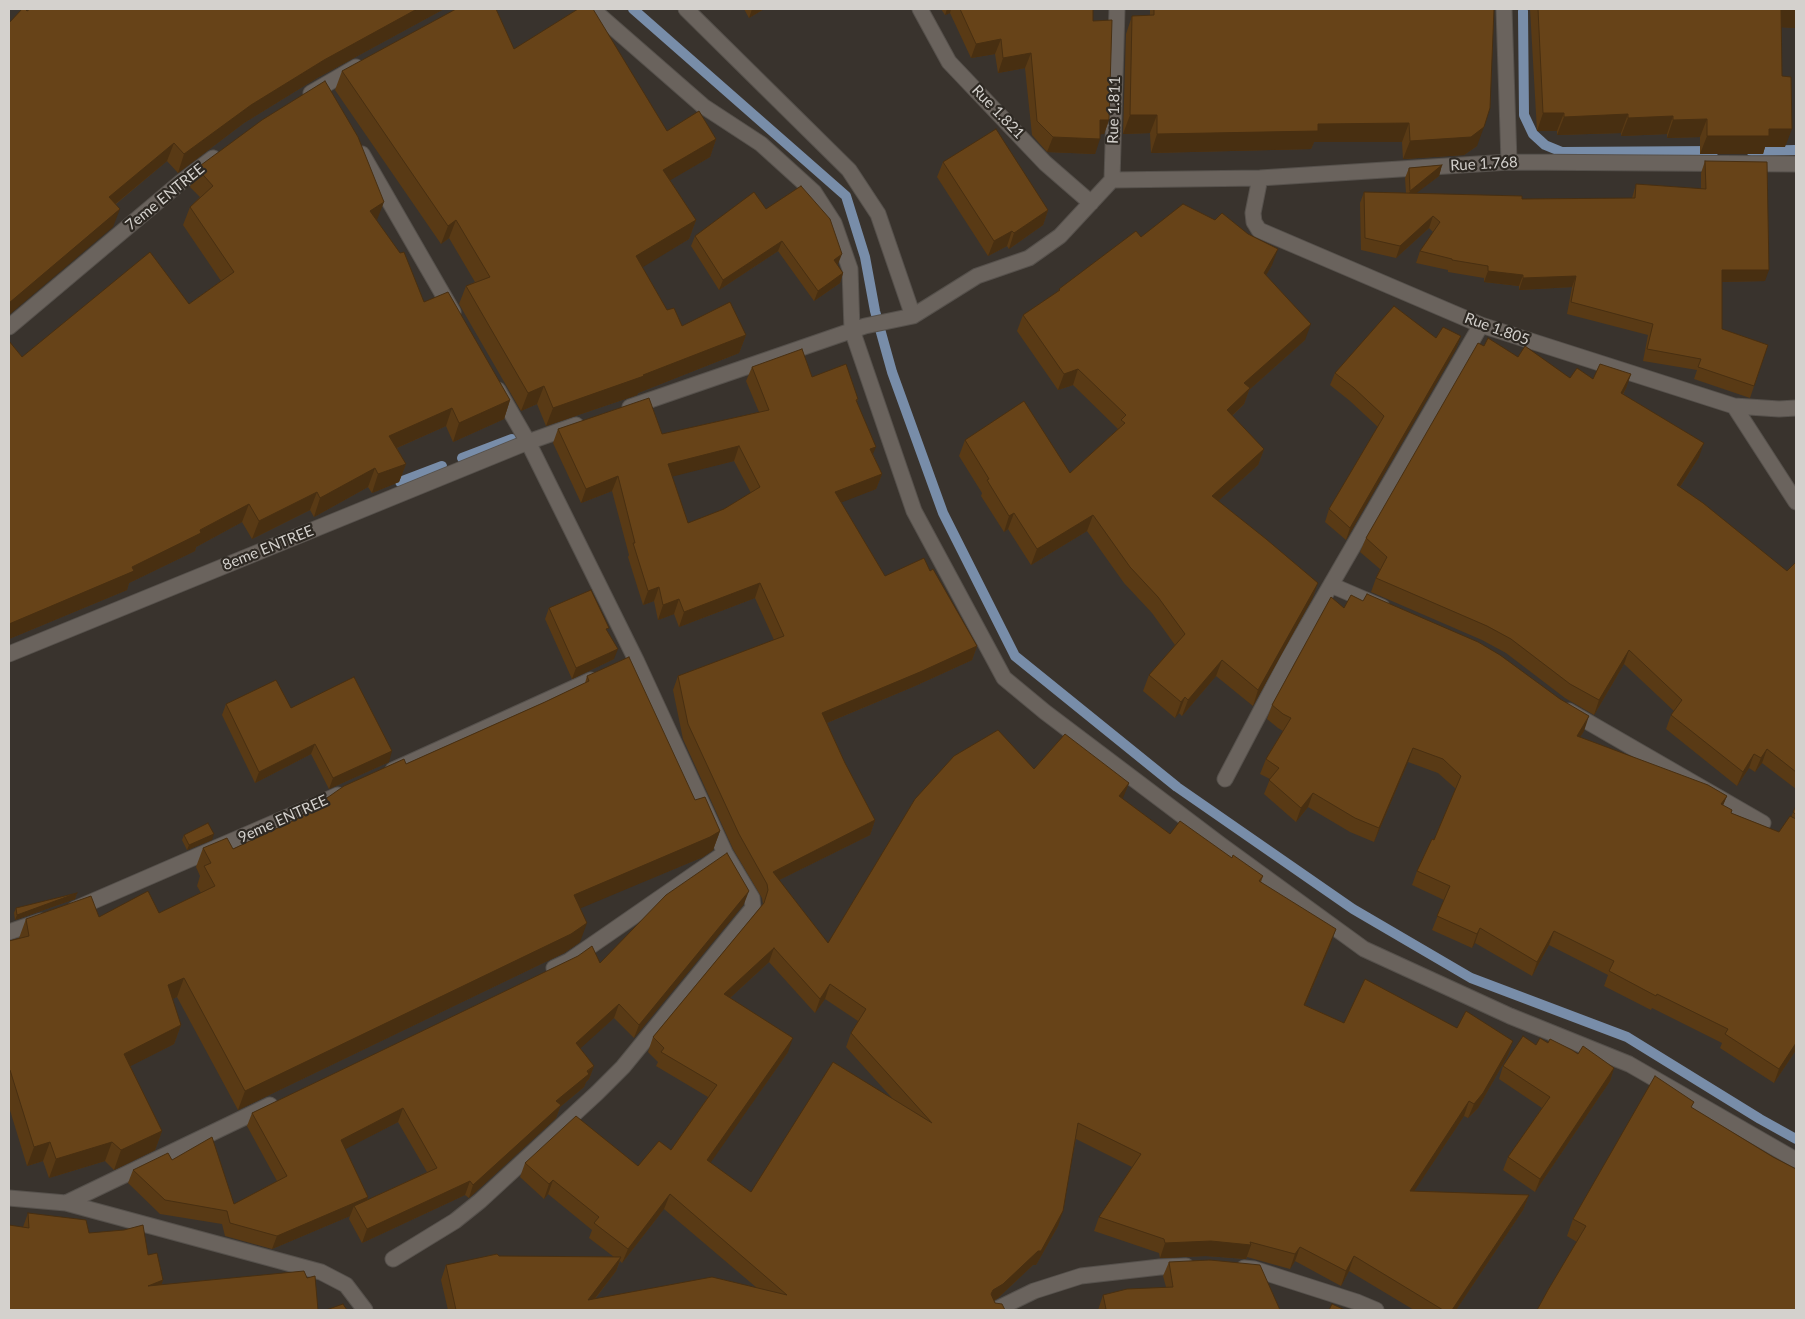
<!DOCTYPE html>
<html>
<head>
<meta charset="utf-8">
<style>
  body { margin:0 }
  #map { position:relative; width:1805px; height:1319px; overflow:hidden; background:#39332d; font-family:Lato,sans-serif }
  canvas { display:block }
  .frame { position:absolute; inset:0; border:10px solid #d4d1cd; pointer-events:none }
</style>
</head>
<body>
<div id="map">
<canvas width="1805" height="1319"></canvas>
<div class="frame"></div>
</div>
<script>
const c = document.querySelector('canvas').getContext('2d');
c.lineJoin = 'round';
function shape(rows) {
  const path = new Path2D();
  for (const r of rows) {
    path.moveTo(r[0], r[1]);
    for (let i = 2; i < r.length; i += 2) path.lineTo(r[i], r[i + 1]);
  }
  return path;
}
function strokePath(path, color, width, dash) {
  c.strokeStyle = color;
  c.lineWidth = width;
  c.lineCap = dash ? 'butt' : 'round';
  c.setLineDash(dash || []);
  c.stroke(path);
}
function paint(path, color) {
  c.fillStyle = color;
  c.fill(path, 'evenodd');
}
function label(font, color, halo, rows, align = 'center') {
  c.font = font + ' Lato,sans-serif';
  c.lineWidth = 4.5;
  c.setLineDash([]);
  c.textBaseline = 'middle';
  c.strokeStyle = halo;
  c.fillStyle = color;
  for (const [text, x, y, turn = 0] of rows) {
    c.save();
    c.translate(x, y);
    c.rotate((+turn || 0) * Math.PI / 180);
    c.textAlign = isNaN(turn) ? turn : align;
    if (halo) c.strokeText(text, 0, 0);
    c.fillText(text, 0, 0);
    c.restore();
  }
}
strokePath(shape([
  [633,9,846,196,865,257,875,311,892,372,943,513,1015,656,1177,787,1353,909,1471,978,1627,1037,1760,1119,1796,1139],
  [1523,11,1524,115,1533,134,1545,145,1562,152,1714,151],
  [1751,151,1795,150],
  [462,458,512,439],
  [400,482,442,466]
]), '#788da9', 10);
const minor = shape([
  [592,9,703,106,761,144,814,192,834,223,850,269,852,330,914,511,1004,678,1045,712,1221,845,1364,949,1510,1016,1629,1064,1796,1160],
  [686,9,849,170,878,214,913,316],
  [920,9,949,62,1045,163,1091,203],
  [1504,9,1509,162],
  [311,93,356,67],
  [362,154,453,312],
  [1260,178,1253,213,1254,222,1259,230,1481,325,1734,406,1779,409,1796,408],
  [1112,180,1260,178,1509,162,1796,164],
  [9,327,181,182,213,158],
  [1734,406,1796,502],
  [630,407,865,326,913,316,977,276,1029,258,1060,236,1112,180,1117,9],
  [1331,585,1382,607],
  [9,654,528,442,576,425],
  [1569,711,1763,823],
  [393,770,591,680],
  [1225,779,1288,659,1481,325],
  [75,909,338,795],
  [9,932,41,921],
  [554,968,569,961,725,853],
  [9,1198,66,1203,321,1272,346,1285,365,1310],
  [66,1203,270,1105],
  [393,1259,455,1221,480,1201,597,1093,623,1067,753,908,752,898,725,853,636,660,528,442,498,390],
  [1244,1268,1254,1269,1357,1302,1376,1310],
  [995,1310,1034,1291,1081,1276,1160,1267,1186,1266]
]);
strokePath(minor, '#56514c', 17);
strokePath(minor, '#6a635d', 15);
paint(shape([
  [30,9,444,9,317,78,244,123,178,173,167,161,116,204,113,227,27,11],
  [744,9,764,9,749,18],
  [941,9,1093,9,1093,21,1109,120,1104,134,1100,134,1095,154,1047,152,1032,135,1025,68,998,73,995,54,971,58,950,13,945,15],
  [1150,9,1494,9,1477,146,1464,155,1403,159,1402,142,1314,142,1311,149,1151,153,1150,133,1123,134,1126,34,1132,16,1150,15],
  [1530,9,1796,9,1796,28,1781,27,1782,76,1785,147,1765,147,1763,154,1700,154,1700,137,1667,138,1667,134,1621,136,1621,133,1557,135,1557,131,1537,131],
  [514,49,667,131,716,139,710,157,670,180,696,220,689,239,642,267,667,310,682,326,746,335,739,353,638,393,637,395,546,426,537,404,521,411,459,304,466,286,475,282,449,238,441,244,335,90,342,71],
  [1705,161,1765,281,1722,282,1722,329,1768,345,1750,398,1694,379,1697,370,1643,361,1648,335,1567,314,1572,287,1519,290,1519,286,1484,282,1484,278,1448,272,1448,270,1416,263,1420,251,1433,232,1429,228,1396,258,1361,250,1360,203,1364,192,1406,193,1405,178,1409,168,1442,165,1439,176,1416,193,1522,199,1632,198,1636,184,1701,189,1701,173],
  [943,162,1048,210,1043,225,1009,249,1007,246,988,256,937,177],
  [197,168,377,220,376,221,424,302,510,400,504,419,453,442,446,426,397,448,406,464,399,482,372,493,368,487,314,517,310,510,252,539,242,522,196,547,195,551,129,583,127,590,9,639,9,341,22,357,189,304,221,281,183,225,190,207,200,197,190,187],
  [766,209,838,264,837,265,843,273,840,283,814,301,778,251,719,290,691,246,695,236],
  [1141,237,1272,265,1266,275,1305,340,1249,390,1244,404,1232,416,1264,449,1258,465,1218,501,1318,583,1312,599,1253,706,1216,676,1182,716,1179,713,1175,718,1143,691,1149,675,1175,645,1152,613,1124,583,1087,531,1031,565,1008,529,1004,532,981,496,982,493,959,456,965,440,1070,473,1118,429,1073,385,1058,390,1017,331,1023,315,1058,292,1059,289],
  [1461,336,1456,349,1346,540,1325,522,1329,509,1378,427,1350,401,1330,385,1335,373,1436,338],
  [1484,346,1518,357,1570,378,1593,379,1631,374,1626,388,1623,395,1699,457,1680,487,1787,571,1796,562,1796,789,1762,763,1755,772,1749,768,1737,786,1666,729,1671,715,1674,711,1624,664,1594,715,1565,698,1506,653,1482,640,1371,592,1376,578,1380,569,1360,552,1366,538],
  [752,367,812,377,858,399,857,402,873,454,882,474,876,489,841,502,885,576,930,571,977,646,972,660,915,686,827,723,845,763,875,820,870,835,779,880,828,943,1034,769,1129,783,1122,799,1170,834,1232,858,1263,876,1261,882,1331,943,1305,1005,1344,1023,1457,1028,1513,1041,1508,1055,1478,1108,1468,1118,1464,1116,1414,1191,1529,1195,1523,1210,1456,1310,1414,1310,1349,1271,1341,1286,1295,1261,1290,1269,1247,1257,1246,1259,1206,1256,1160,1258,1159,1253,1094,1231,1099,1217,1132,1167,1076,1139,1058,1226,1036,1265,1033,1265,998,1298,994,1301,995,1303,1005,1310,448,1310,441,1280,446,1265,499,1256,614,1257,589,1238,592,1230,548,1194,544,1199,520,1177,525,1163,638,1166,671,1150,708,1097,656,1066,658,1062,648,1052,653,1037,763,904,762,898,733,849,683,739,673,690,678,676,774,640,755,598,679,627,674,614,658,620,654,601,643,605,628,557,629,555,612,491,581,503,553,443,558,429,662,434,759,412,746,381],
  [734,461,751,493,724,509,688,523,672,476],
  [769,962,815,1013,825,999,858,1021,851,1033,846,1047,892,1098,751,1192,710,1163,788,1052,730,998],
  [664,1209,757,1288,595,1299,616,1271,620,1261,622,1263],
  [549,608,608,632,614,659,572,679,545,619],
  [1344,608,1584,731,1580,737,1727,796,1723,805,1731,813,1779,832,1791,817,1796,806,1796,1050,1774,1083,1720,1048,1722,1043,1652,1008,1651,1010,1604,986,1608,975,1549,945,1532,976,1475,943,1472,948,1432,930,1444,900,1412,885,1417,871,1434,840,1456,789,1438,773,1408,762,1374,842,1350,832,1308,807,1296,822,1264,794,1270,779,1260,774,1266,759,1283,731,1278,728,1267,719,1272,705],
  [587,676,695,800,720,831,713,850,703,857,580,908,580,942,564,953,238,1110,177,997,172,999,181,1025,174,1044,130,1066,162,1131,155,1150,114,1170,105,1161,49,1178,43,1161,27,1166,9,1107,9,941,19,938,26,919,99,917,159,913,201,893,197,886,200,876,196,867,203,848,233,849,297,819,406,764,545,702,585,683],
  [226,704,291,708,389,762,329,789,311,754,255,783,222,715],
  [184,835,212,840,187,850,182,840],
  [77,893,75,899,15,920,14,913,16,908],
  [744,904,634,1038,614,1018,580,1048,594,1066,589,1079,586,1082,584,1087,560,1107,556,1118,469,1198,465,1195,362,1243,349,1219,350,1216,272,1249,225,1236,222,1224,160,1214,128,1183,133,1170,172,1160,234,1204,277,1181,247,1126,252,1113,600,963],
  [398,1122,427,1172,367,1200,368,1197,345,1149],
  [1536,1045,1578,1054,1614,1068,1610,1081,1535,1192,1503,1170,1508,1157,1542,1108,1499,1079,1503,1066],
  [1692,1108,1773,1157,1577,1242,1567,1236,1573,1219],
  [28,1213,89,1233,148,1255,163,1280,161,1285,9,1310,23,1227],
  [1169,1262,1280,1310,1098,1310,1103,1295,1166,1287,1163,1276]
]), '#593a15');
paint(shape([
  [417,9,444,9,317,78,244,123,178,173,184,154,251,105,324,60],
  [752,9,764,9,749,18],
  [947,9,951,9,950,13,945,15],
  [1781,9,1796,10,1796,28,1775,27],
  [1001,39,995,54,971,58,976,44],
  [1031,53,1025,68,998,73,1003,58],
  [1543,113,1564,113,1557,131,1537,131],
  [1628,114,1621,133,1557,135,1564,117],
  [1130,115,1157,115,1150,133,1123,134],
  [1673,116,1667,134,1621,136,1628,118],
  [1707,119,1700,137,1667,138,1673,120],
  [1100,120,1109,120,1104,134,1094,135],
  [1409,123,1402,142,1314,142,1311,149,1151,153,1157,134,1318,124],
  [1484,127,1477,146,1464,155,1403,159,1410,141],
  [1769,129,1792,129,1785,147,1765,147,1763,154,1700,154,1707,136],
  [1053,137,1100,139,1095,154,1047,152],
  [716,139,710,157,657,188,663,170],
  [174,143,167,161,102,215,109,197],
  [1442,165,1439,176,1406,201,1410,191],
  [384,202,377,220,363,230,370,211],
  [120,209,113,227,9,315,9,303,10,301],
  [1048,210,1043,225,1009,249,1014,233],
  [1433,216,1429,228,1396,258,1400,246],
  [456,220,449,238,441,244,448,226],
  [696,220,689,239,630,275,636,256],
  [1012,231,1007,246,988,256,994,241],
  [782,241,778,251,719,290,723,280],
  [1278,249,1272,265,1258,289,1264,273],
  [842,254,838,264,830,270,834,260],
  [1722,270,1769,270,1765,281,1718,282],
  [1488,271,1523,275,1519,286,1484,282],
  [843,273,840,283,814,301,818,291],
  [1576,276,1572,287,1519,290,1523,278],
  [1311,324,1305,340,1249,390,1244,404,1221,426,1227,410,1244,383],
  [746,335,739,353,638,393,637,395,546,426,553,408,643,375],
  [1461,336,1456,349,1346,540,1350,528],
  [1078,369,1073,385,1058,390,1064,374],
  [1631,374,1626,388,1616,407,1621,393],
  [544,386,537,404,521,411,528,393],
  [510,400,504,419,453,442,459,423],
  [452,408,446,426,383,454,389,436],
  [1704,443,1699,457,1672,499,1677,485],
  [739,446,734,461,663,479,668,464],
  [876,447,870,461,870,449],
  [1264,449,1258,465,1206,512,1212,496],
  [406,464,399,482,372,493,378,474],
  [375,468,368,487,314,517,320,498],
  [882,474,876,489,830,507,835,492],
  [618,476,612,491,581,503,586,489],
  [317,492,310,510,252,539,259,521],
  [249,504,242,522,196,547,195,551,129,583,127,590,9,639,9,624,132,567],
  [1014,513,1008,529,1004,532,1009,516],
  [1093,515,1087,531,1031,565,1037,549],
  [760,583,755,598,679,627,684,612],
  [1318,583,1312,599,1253,706,1258,690],
  [659,587,654,601,643,605,648,591],
  [679,599,674,614,658,620,663,605],
  [977,646,972,660,915,686,817,727,822,713],
  [618,649,614,659,572,679,576,668],
  [1629,650,1624,664,1594,715,1599,700],
  [1222,660,1216,676,1182,716,1188,700],
  [1185,697,1179,713,1175,718,1181,702],
  [1589,716,1584,731,1572,750,1577,736],
  [315,744,311,754,255,783,259,772],
  [1413,748,1408,762,1374,842,1379,828],
  [1767,749,1762,763,1755,772,1761,758],
  [392,751,389,762,329,789,333,778],
  [1754,754,1749,768,1737,786,1743,772],
  [1129,783,1123,798,1114,811,1119,796],
  [1313,793,1308,807,1296,822,1301,808],
  [1727,796,1721,810,1721,804],
  [875,820,870,835,767,886,773,872],
  [720,831,713,850,703,857,567,914,574,895],
  [214,834,212,840,187,850,189,845],
  [749,891,744,904,634,1038,639,1025],
  [77,893,75,899,15,920,17,915],
  [587,923,580,942,564,953,238,1110,245,1091],
  [1480,928,1475,943,1472,948,1477,934],
  [1336,929,1331,943,1299,1019,1304,1005],
  [1554,931,1549,945,1532,976,1537,962],
  [774,948,769,962,718,1009,724,994],
  [184,978,177,997,161,1004,168,985],
  [830,984,825,999,815,1013,820,999],
  [619,1004,614,1018,571,1057,576,1043],
  [181,1025,174,1044,117,1073,124,1054],
  [793,1038,788,1052,702,1175,707,1160],
  [1513,1041,1508,1055,1478,1108,1468,1118,1474,1104],
  [1796,1043,1796,1050,1774,1083,1779,1069],
  [594,1066,589,1079,586,1082,584,1087,560,1107,556,1118,469,1198,473,1185,556,1101],
  [1614,1068,1610,1081,1535,1192,1540,1179],
  [1469,1101,1464,1116,1405,1205,1410,1191],
  [403,1108,398,1122,336,1154,341,1140],
  [162,1131,155,1150,114,1170,121,1150],
  [50,1142,43,1161,27,1166,34,1147],
  [112,1142,105,1161,49,1178,56,1159],
  [553,1180,548,1194,544,1199,549,1184],
  [470,1181,465,1195,362,1243,367,1229],
  [670,1194,664,1209,622,1263,628,1249],
  [1529,1195,1523,1210,1456,1310,1452,1310],
  [368,1197,363,1210,354,1206,350,1216,272,1249,277,1236],
  [1063,1211,1058,1226,1036,1265,1033,1265,998,1298,988,1304,993,1290],
  [1211,1241,1251,1245,1246,1259,1206,1256,1160,1258,1165,1243],
  [1300,1247,1295,1261,1290,1269,1295,1254],
  [1354,1256,1349,1271,1341,1286,1346,1271],
  [621,1257,616,1271,586,1310,588,1300],
  [163,1280,156,1299,148,1286]
]), '#482f11');
const building = shape([
  [22,9,25,9,27,11,30,9,417,9,324,60,251,105,184,154,174,143,109,197,120,209,9,303,9,23,22,9],
  [456,9,496,9,514,49,578,9,593,9,667,131,699,111,716,139,663,170,696,220,636,256,667,310,674,308,682,326,730,302,746,335,643,375,644,376,553,408,544,386,528,393,466,286,490,277,456,220,448,226,342,71,456,9],
  [960,9,1093,9,1093,21,1112,20,1109,120,1100,120,1100,139,1053,137,1037,121,1031,53,1003,58,1001,39,976,44,960,9],
  [1154,9,1494,9,1490,108,1484,127,1471,137,1410,141,1409,123,1318,124,1318,131,1157,134,1157,115,1130,115,1132,16,1154,15,1154,9],
  [1538,9,1781,9,1782,76,1791,77,1792,129,1769,129,1769,136,1707,136,1707,119,1673,120,1673,116,1628,118,1628,114,1564,117,1564,113,1543,113,1538,9],
  [325,81,358,137,384,202,370,211,400,253,404,252,424,302,448,292,510,400,459,423,452,408,389,436,406,464,378,474,375,468,320,498,317,492,259,521,249,504,200,530,201,533,132,567,134,571,9,624,9,341,22,357,150,252,189,304,234,272,190,207,213,186,197,168,262,120,325,81],
  [996,129,1048,210,1014,233,1012,231,994,241,943,162,996,129],
  [1705,161,1767,162,1769,270,1722,270,1722,329,1768,345,1754,386,1698,367,1701,359,1647,349,1653,324,1571,302,1576,276,1523,278,1523,275,1488,271,1488,266,1452,260,1452,259,1420,251,1440,222,1433,216,1400,246,1365,238,1364,192,1522,196,1522,199,1635,198,1636,184,1706,189,1705,161],
  [1442,165,1410,191,1409,168,1442,165],
  [801,186,830,219,842,254,834,260,843,273,818,291,782,241,723,280,695,236,754,192,766,209,801,186],
  [1183,204,1215,220,1222,213,1248,234,1278,249,1264,273,1311,324,1244,383,1250,388,1227,410,1264,449,1212,496,1266,539,1318,583,1258,690,1222,660,1188,700,1185,697,1181,702,1149,675,1185,634,1158,597,1130,567,1093,515,1037,549,1014,513,1009,516,987,480,989,479,965,440,1024,401,1070,473,1125,423,1121,420,1126,415,1078,369,1064,374,1023,315,1060,290,1059,289,1136,231,1141,237,1183,204],
  [1394,306,1436,338,1443,327,1461,336,1350,528,1329,509,1384,416,1354,388,1335,373,1394,306],
  [1488,338,1518,357,1525,346,1570,378,1577,368,1593,379,1600,364,1631,374,1621,393,1704,443,1677,485,1703,503,1787,571,1796,562,1796,772,1767,749,1761,758,1754,754,1743,772,1671,715,1682,700,1629,650,1599,700,1570,684,1511,639,1487,626,1376,578,1387,557,1366,538,1478,343,1484,346,1488,338],
  [802,349,812,377,846,364,858,399,856,400,876,447,870,449,882,474,835,492,885,576,924,558,930,571,933,569,977,646,920,672,822,713,845,763,875,820,773,872,828,943,915,799,954,756,998,730,1034,769,1065,734,1129,783,1119,796,1170,834,1180,821,1232,858,1233,855,1263,876,1259,881,1336,929,1304,1005,1344,1023,1365,979,1457,1028,1466,1011,1513,1041,1483,1093,1474,1104,1469,1101,1410,1191,1529,1195,1452,1310,1443,1310,1354,1256,1346,1271,1300,1247,1295,1254,1250,1242,1251,1245,1211,1241,1165,1243,1164,1239,1099,1217,1141,1154,1078,1123,1063,1211,1041,1251,1038,1251,1003,1284,993,1290,991,1294,995,1303,1002,1304,1005,1310,456,1310,446,1265,497,1254,499,1256,621,1257,588,1300,712,1277,787,1295,670,1194,628,1249,594,1223,599,1217,553,1180,549,1184,525,1163,576,1116,638,1166,659,1141,671,1150,717,1085,661,1052,664,1048,653,1037,764,903,768,890,767,884,739,834,688,724,678,676,784,636,760,583,684,612,679,599,663,605,659,587,648,591,633,543,635,543,618,476,586,489,558,429,649,398,662,434,769,410,752,367,802,349],
  [739,446,760,487,724,509,688,523,668,464,739,446],
  [774,948,820,999,830,984,866,1009,851,1033,932,1123,833,1062,751,1192,707,1160,793,1038,724,994,774,948],
  [591,590,609,628,606,629,618,649,576,668,549,608,591,590],
  [1367,594,1478,642,1500,655,1560,699,1589,716,1577,736,1708,785,1727,796,1721,804,1732,810,1731,813,1779,832,1790,816,1796,819,1796,1043,1779,1069,1725,1034,1728,1029,1657,994,1656,996,1609,971,1614,961,1554,931,1537,962,1480,928,1477,934,1437,916,1450,886,1417,871,1432,839,1434,840,1461,776,1443,759,1413,748,1379,828,1355,818,1313,793,1301,808,1269,780,1279,768,1266,759,1291,718,1283,714,1272,705,1331,597,1344,608,1351,595,1363,601,1367,594],
  [629,657,695,800,705,797,720,831,710,837,574,895,587,923,571,934,245,1091,184,978,168,985,181,1025,124,1054,162,1131,121,1150,112,1142,56,1159,50,1142,34,1147,10,1070,9,1071,9,941,29,936,26,919,91,896,99,917,148,891,159,913,215,886,204,866,211,863,203,848,227,838,233,849,297,819,344,786,404,759,406,764,545,702,589,681,587,676,629,657],
  [354,677,392,751,333,778,315,744,259,772,226,704,276,680,291,708,354,677],
  [1796,806,1796,815,1793,812,1796,806],
  [208,823,214,834,189,845,184,835,208,823],
  [727,853,749,891,639,1025,619,1004,576,1043,594,1066,587,1071,589,1074,556,1101,561,1105,473,1185,470,1181,367,1229,354,1206,437,1168,403,1108,341,1140,368,1197,277,1236,230,1223,227,1211,165,1200,133,1170,168,1153,172,1160,212,1137,234,1204,287,1176,252,1113,578,956,592,946,600,963,666,895,727,853],
  [77,893,17,915,16,908,77,893],
  [1523,1036,1536,1045,1540,1038,1548,1043,1550,1039,1572,1050,1578,1054,1583,1046,1614,1068,1540,1179,1508,1157,1550,1097,1503,1066,1523,1036],
  [1655,1076,1694,1102,1691,1107,1773,1157,1796,1169,1796,1310,1537,1310,1548,1290,1586,1226,1573,1219,1655,1076],
  [28,1213,86,1220,89,1233,124,1230,143,1225,148,1255,157,1253,163,1280,148,1286,304,1271,307,1278,315,1276,318,1310,9,1310,9,1225,29,1228,28,1213],
  [1210,1260,1260,1265,1280,1310,1101,1310,1106,1309,1103,1295,1127,1289,1173,1287,1169,1262,1210,1260],
  [343,1304,347,1310,326,1310,343,1304],
  [1332,1304,1345,1310,1329,1310,1332,1304]
]);
paint(building, '#674318');
strokePath(building, '#482f11', 1);
label('15px', '#d4d1cd', '#2e2923', [
  ["Rue 1.811",1114,110,-88],
  ["Rue 1.821",998,112,46],
  ["Rue 1.768",1484,164,-3],
  ["7eme ENTREE",165,197,-39],
  ["Rue 1.805",1497,329,20],
  ["8eme ENTREE",268,548,-22],
  ["9eme ENTREE",283,819,-24]
]);
</script>
</body>
</html>
